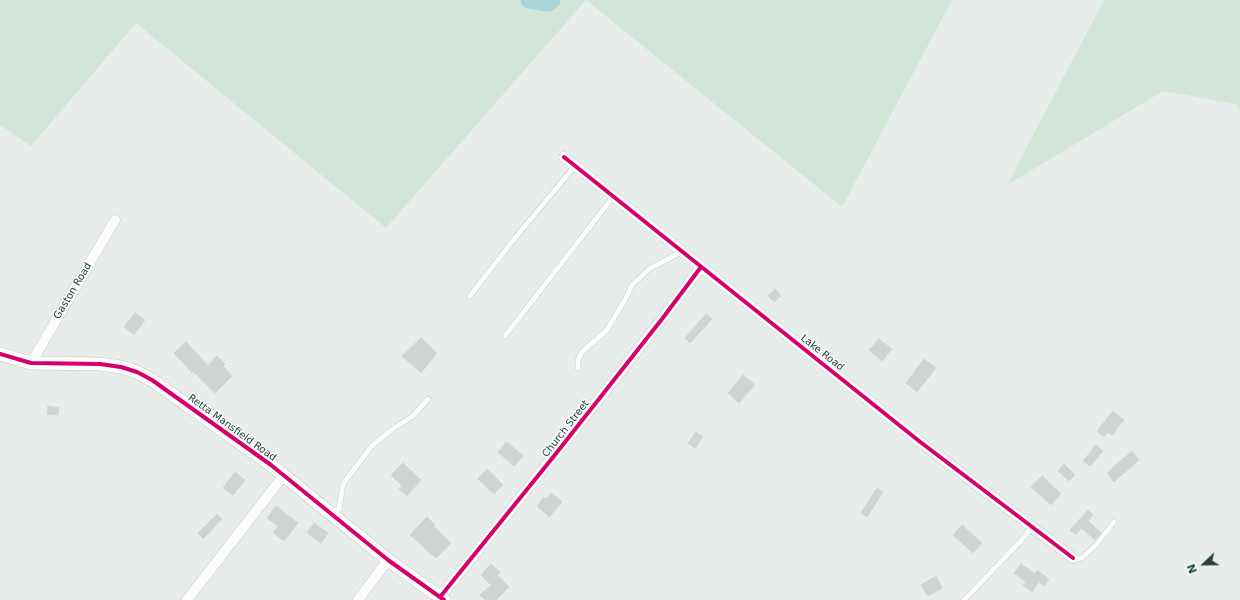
<!DOCTYPE html>
<html>
<head>
<meta charset="utf-8">
<style>
  body { margin:0 }
  #map { position:relative; width:1240px; height:600px; overflow:hidden; background:#e8edeb; font-family:"DejaVu Sans",sans-serif }
  canvas { display:block }
  .north { position:absolute; left:1184px; top:544px; width:40px; height:40px; -webkit-text-stroke:3px #f7fbf9; paint-order:stroke; rotate:248deg; font-size:11px; font-weight:700; line-height:16px; text-align:center; color:#24423a }
  .north::after { content:''; display:block; margin:auto; width:14px; height:18px; background:#24423a; clip-path:polygon(50% 0,100% 100%,50% 72%,0 100%) }
</style>
</head>
<body>
<div id="map">
<canvas width="1240" height="600"></canvas>
<div class="north">N</div>
</div>
<script>
const c = document.querySelector('canvas').getContext('2d');
c.lineJoin = 'round';
function paint(path, color) {
  c.fillStyle = color;
  c.fill(path, 'evenodd');
}
function shape(rows) {
  const path = new Path2D();
  for (const r of rows) {
    path.moveTo(r[0], r[1]);
    for (let i = 2; i < r.length; i += 2) path.lineTo(r[i], r[i + 1]);
  }
  return path;
}
function strokePath(path, color, width, dash) {
  c.strokeStyle = color;
  c.lineWidth = width;
  c.lineCap = dash ? 'butt' : 'round';
  c.setLineDash(dash || []);
  c.stroke(path);
}
function label(font, color, halo, rows, align = 'center') {
  c.font = font + ' "DejaVu Sans",sans-serif';
  c.lineWidth = 3;
  c.setLineDash([]);
  c.textBaseline = 'middle';
  c.strokeStyle = halo;
  c.fillStyle = color;
  for (const [text, x, y, turn = 0] of rows) {
    c.save();
    c.translate(x, y);
    c.rotate((+turn || 0) * Math.PI / 180);
    c.textAlign = isNaN(turn) ? turn : align;
    if (halo) c.strokeText(text, 0, 0);
    c.fillText(text, 0, 0);
    c.restore();
  }
}
paint(shape([
  [0,0,952,0,842,207,586,0,386,228,136,23,31,146,0,125],
  [1104,0,1240,0,1240,110,1236,104,1163,91,1007,185]
]), '#d1e6d8');
strokePath(shape([
  [529,0,548,3,552,0]
]), '#a9d4db', 17);
const building = shape([
  [775,289,781,296,774,302,768,296,775,289],
  [135,313,145,320,134,335,124,327,135,313],
  [706,314,712,319,690,343,685,338,706,314],
  [421,338,437,353,421,373,402,356,421,338],
  [879,339,892,349,882,361,869,350,879,339],
  [186,342,208,366,217,356,225,364,223,366,232,376,215,393,193,371,192,373,174,353,186,342],
  [924,359,936,368,917,392,906,383,924,359],
  [743,375,755,385,739,403,728,393,743,375],
  [48,406,59,408,58,415,47,414,48,406],
  [1113,411,1124,420,1112,435,1108,432,1104,437,1097,431,1113,411],
  [696,432,703,437,695,448,688,443,696,432],
  [507,442,523,456,514,466,498,452,507,442],
  [1096,445,1103,451,1090,466,1083,461,1096,445],
  [1132,451,1139,460,1114,482,1107,473,1132,451],
  [403,463,421,480,407,496,399,489,402,486,391,475,403,463],
  [1064,464,1075,475,1069,481,1058,471,1064,464],
  [487,469,503,485,494,494,478,479,487,469],
  [235,472,245,480,233,495,223,488,235,472],
  [1042,476,1061,494,1051,505,1031,487,1042,476],
  [877,488,883,492,867,517,861,513,877,488],
  [551,493,562,502,549,517,537,506,544,497,546,499,551,493],
  [276,506,298,523,284,541,273,533,278,526,267,518,276,506],
  [1088,510,1093,515,1088,521,1101,533,1095,540,1081,528,1076,535,1070,530,1088,510],
  [217,514,222,519,203,539,198,533,217,514],
  [427,517,435,525,434,527,451,543,436,558,410,535,427,517],
  [314,523,328,533,321,543,307,533,314,523],
  [962,525,982,543,973,553,953,535,962,525],
  [491,564,500,572,497,575,509,587,496,600,485,600,480,595,491,585,481,575,491,564],
  [1021,564,1035,574,1037,570,1049,579,1044,586,1039,582,1032,592,1023,585,1026,582,1014,573,1021,564],
  [936,576,942,588,928,596,921,585,936,576]
]);
paint(building, '#cfd4d2');
strokePath(building, '#d1d6d4', 1);
const service = shape([
  [470,296,515,238,575,166],
  [505,336,613,197],
  [578,368,578,360,582,352,607,330,627,296,632,285,649,269,681,252],
  [332,513,339,509,343,484,371,447,391,430,413,416,428,399],
  [1073,558,1078,559,1083,557,1096,545,1114,522],
  [964,600,1020,542,1032,527]
]);
const minor = shape([
  [564,157,919,441,1073,558],
  [31,363,115,220],
  [440,597,554,456,662,319,701,267],
  [187,600,284,475],
  [358,600,388,560]
]);
const tertiary = shape([
  [0,354,31,363,100,364,121,367,137,372,152,380,271,465,388,560,444,600]
]);
strokePath(service, '#c5cac8', 6);
strokePath(minor, '#c5cac8', 11);
strokePath(tertiary, '#c5cac8', 14);
strokePath(service, '#fcfcfc', 5);
strokePath(minor, '#fcfcfc', 10);
strokePath(tertiary, '#fcfcfc', 13);
strokePath(shape([
  [564,157,919,441,1073,558],
  [0,354,31,363,100,364,121,367,137,372,152,380,271,465,388,560,444,600],
  [440,597,554,456,662,319,701,267]
]), '#d6006c', 4);
label('10px', '#24423a', '#f7fbf9', [
  ["Gaston Road",73,291,-59],
  ["Lake Road",822,353,38],
  ["Retta Mansfield Road",232,428,36],
  ["Church Street",566,429,-52]
]);
</script>
</body>
</html>
